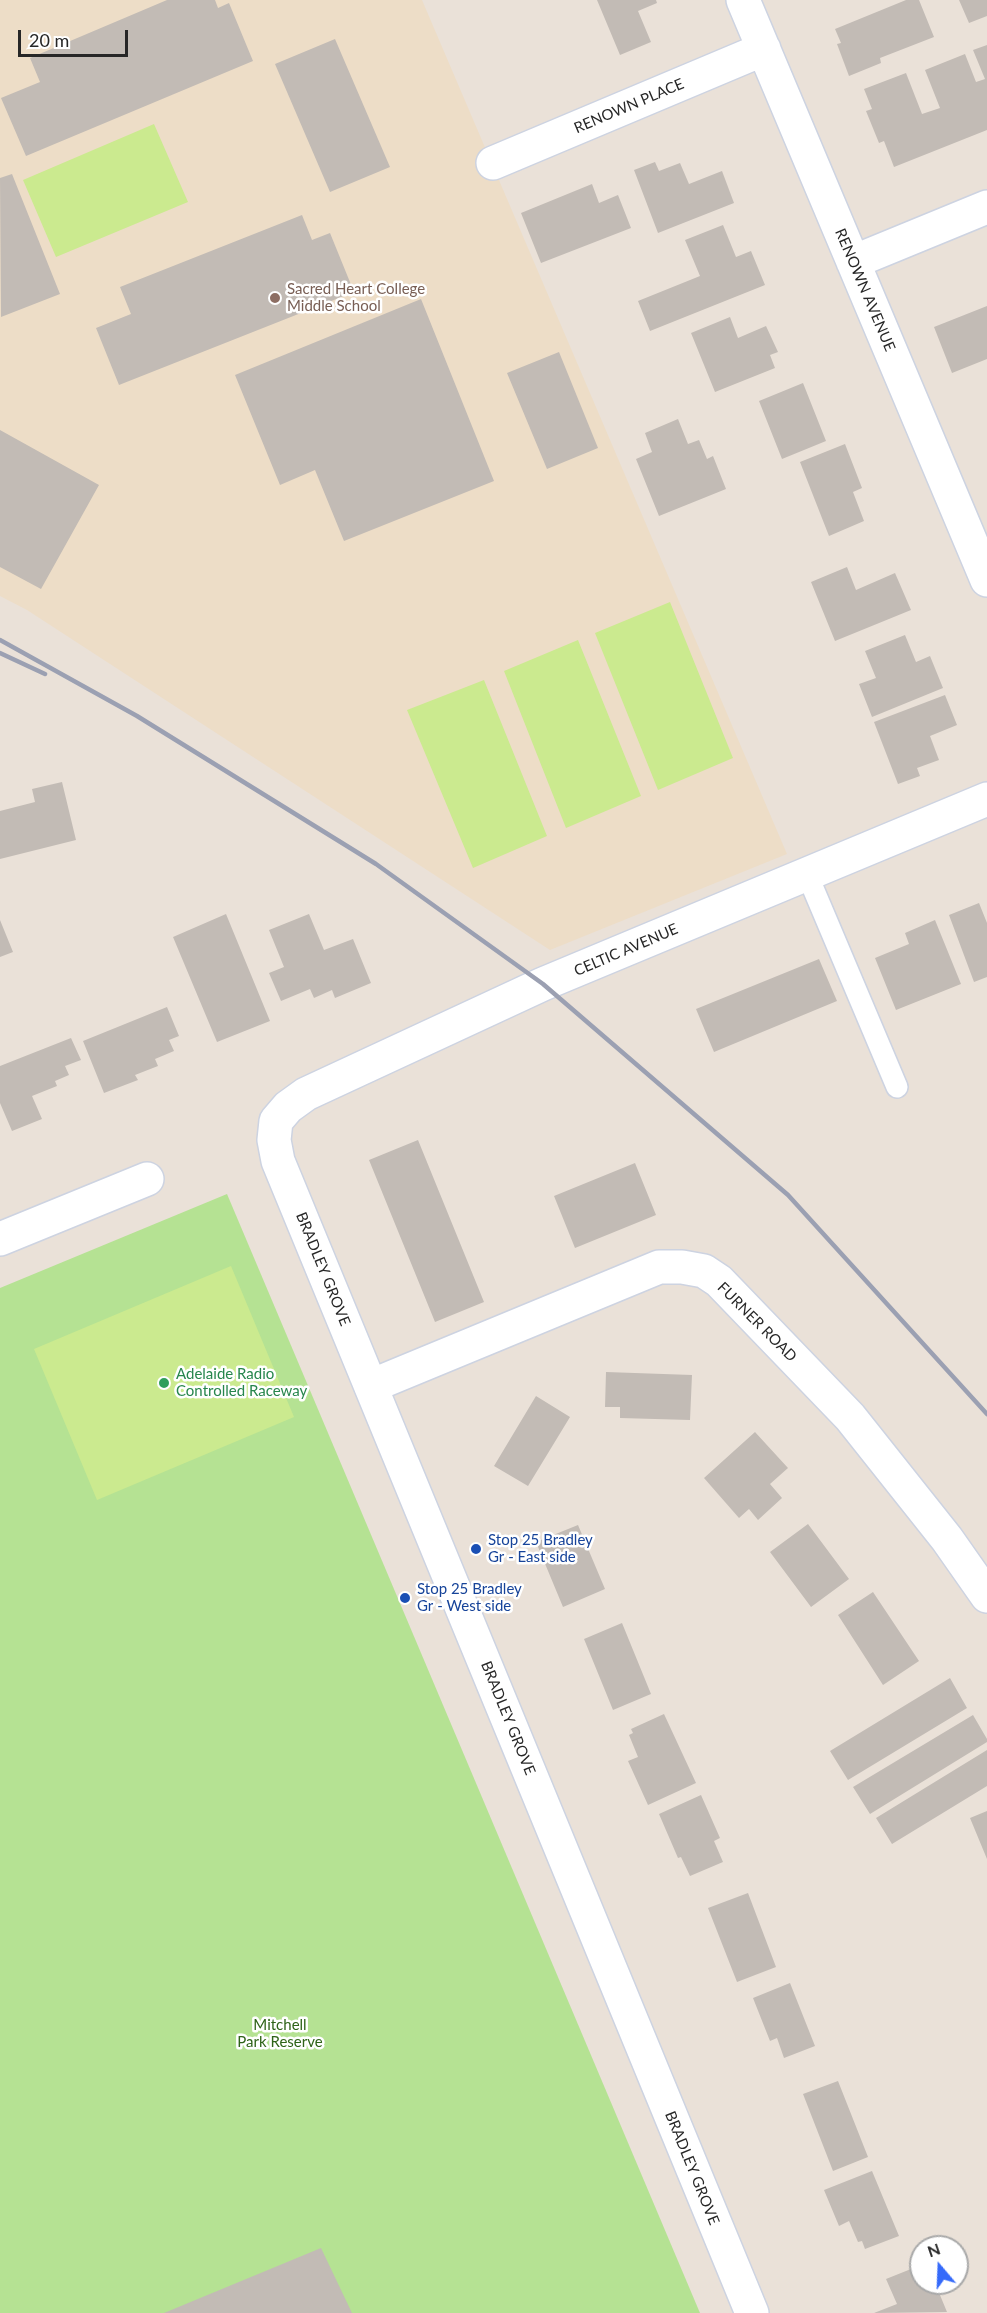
<!DOCTYPE html>
<html>
<head>
<meta charset="utf-8">
<style>
  body { margin:0 }
  #map { position:relative; width:987px; height:2313px; overflow:hidden; background:#eae1d8; font-family:Lato,sans-serif }
  canvas { display:block }
  .north { position:absolute; left:909px; top:2235px; width:60px; height:60px; box-sizing:border-box; background:#fff; border:2px solid #a9a9a9; border-radius:50%; rotate:341deg; font-size:16px; font-weight:700; line-height:24px; text-align:center; color:#272727 }
  .north::after { content:''; display:block; margin:auto; width:21px; height:27px; background:#356afa; clip-path:polygon(50% 0,100% 100%,50% 72%,0 100%) }
  .scale { position:absolute; left:18px; top:30px; width:110px; height:27px; box-sizing:border-box; border:3px solid #272727; border-top:0; padding-left:8px; font-size:18px; line-height:21px; white-space:nowrap; color:#272727; -webkit-text-stroke:4px #fff; paint-order:stroke }
</style>
</head>
<body>
<div id="map">
<canvas width="987" height="2313"></canvas>
<div class="north">N</div>
<div class="scale">20 m</div>
</div>
<script>
const c = document.querySelector('canvas').getContext('2d');
c.lineJoin = 'round';
function paint(path, color) {
  c.fillStyle = color;
  c.fill(path, 'evenodd');
}
function shape(rows) {
  const path = new Path2D();
  for (const r of rows) {
    path.moveTo(r[0], r[1]);
    for (let i = 2; i < r.length; i += 2) path.lineTo(r[i], r[i + 1]);
  }
  return path;
}
function strokePath(path, color, width, dash) {
  c.strokeStyle = color;
  c.lineWidth = width;
  c.lineCap = dash ? 'butt' : 'round';
  c.setLineDash(dash || []);
  c.stroke(path);
}
function label(font, color, halo, rows, align = 'center') {
  c.font = font + ' Lato,sans-serif';
  c.lineWidth = 5;
  c.setLineDash([]);
  c.textBaseline = 'middle';
  c.strokeStyle = halo;
  c.fillStyle = color;
  for (const [text, x, y, turn = 0] of rows) {
    c.save();
    c.translate(x, y);
    c.rotate((+turn || 0) * Math.PI / 180);
    c.textAlign = isNaN(turn) ? turn : align;
    if (halo) c.strokeText(text, 0, 0);
    c.fillText(text, 0, 0);
    c.restore();
  }
}
paint(shape([
  [0,0,422,0,787,854,550,950,27,610,0,596]
]), '#edddc7');
paint(shape([
  [227,1194,700,2313,0,2313,0,1288]
]), '#b5e293');
paint(shape([
  [154,124,188,202,56,257,23,180],
  [670,602,733,758,658,790,595,633],
  [578,640,641,796,566,828,504,671],
  [484,680,547,836,473,868,407,710],
  [231,1266,294,1417,97,1500,34,1349]
]), '#cbea8f');
paint(shape([
  [167,0,215,0,218,8,229,3,253,61,26,156,1,98,40,82,30,58],
  [597,0,656,0,657,3,638,11,651,42,620,55],
  [906,0,919,0,934,37,880,58,881,63,849,76,837,44,841,43,835,29],
  [959,0,987,0,987,16,969,23],
  [335,39,390,167,330,192,275,64],
  [987,45,987,130,894,167,884,141,879,143,866,111,872,109,864,89,906,73,922,114,940,108,925,70,965,54,976,82,985,79,973,50],
  [655,162,659,171,680,163,689,184,722,171,734,203,658,233,634,170],
  [12,174,60,294,1,317,0,178],
  [592,184,599,203,618,195,631,228,541,263,521,213],
  [302,215,312,240,330,233,354,292,119,385,96,328,131,314,120,287],
  [723,225,736,257,751,251,765,285,650,331,638,301,700,276,685,240],
  [421,299,494,481,344,541,315,470,280,485,235,375],
  [987,306,987,359,952,373,934,327],
  [730,317,738,338,766,326,778,352,770,355,775,368,715,392,691,333],
  [559,352,598,448,547,469,507,373],
  [803,383,826,441,782,459,759,401],
  [678,419,688,444,699,440,707,459,713,456,726,489,659,516,636,459,652,452,645,433],
  [0,430,99,485,41,589,0,567],
  [845,444,862,488,853,492,864,521,829,536,800,462],
  [847,567,856,590,895,573,911,610,835,641,811,582],
  [905,635,916,662,930,656,943,688,872,717,859,684,876,678,865,651],
  [945,695,957,725,930,736,939,760,917,768,920,776,898,784,874,722],
  [62,782,76,840,0,859,0,811,35,802,32,789],
  [979,903,987,923,987,977,974,982,949,915],
  [226,914,270,1021,217,1042,173,937],
  [309,914,324,950,353,939,371,983,335,998,332,990,314,998,310,989,281,1001,269,973,284,967,269,930],
  [0,920,13,952,0,957],
  [935,920,961,984,896,1010,875,958,909,944,905,933],
  [819,959,837,1001,714,1052,696,1009],
  [167,1007,179,1036,169,1040,174,1051,155,1059,158,1066,135,1075,138,1080,104,1093,83,1041],
  [71,1038,81,1060,65,1066,69,1075,55,1081,57,1086,32,1096,42,1119,12,1131,0,1103,0,1066],
  [418,1140,484,1302,435,1322,369,1160],
  [635,1163,656,1215,575,1248,554,1196],
  [606,1372,692,1375,690,1420,620,1418,620,1407,605,1407],
  [536,1396,570,1417,528,1486,494,1466],
  [755,1432,788,1468,770,1484,782,1498,758,1520,749,1509,739,1518,704,1478],
  [808,1524,849,1579,811,1607,770,1552],
  [578,1525,605,1589,563,1607,536,1542],
  [873,1592,919,1661,883,1685,838,1615],
  [622,1623,651,1694,613,1710,584,1639],
  [950,1678,967,1708,848,1780,830,1751],
  [664,1714,696,1783,648,1805,628,1761,638,1757,629,1735,633,1733,631,1729],
  [973,1715,987,1739,987,1742,870,1814,853,1787],
  [987,1750,987,1786,892,1844,876,1818],
  [701,1795,720,1838,714,1841,723,1862,690,1876,681,1857,678,1858,659,1814],
  [987,1811,987,1859,970,1818],
  [748,1893,776,1967,737,1982,708,1908],
  [790,1983,815,2046,784,2058,777,2038,770,2041,753,1998],
  [838,2081,868,2157,833,2171,803,2094],
  [872,2171,899,2236,865,2249,862,2241,858,2242,849,2221,839,2226,824,2190],
  [321,2248,352,2313,164,2313],
  [921,2265,921,2283,935,2283,947,2312,874,2313,897,2304,886,2279]
]), '#c2bbb5');
const service = shape([
  [807,874,897,1087]
]);
const minor = shape([
  [743,0,987,580],
  [493,163,764,49],
  [853,262,987,207],
  [0,1239,147,1179],
  [371,1386,659,1267,682,1267,704,1271,719,1281,850,1417,947,1539,987,1596]
]);
const tertiary = shape([
  [752,2313,278,1161,274,1140,276,1121,288,1107,306,1094,543,984,987,799]
]);
strokePath(service, '#cdd3e1', 24);
strokePath(minor, '#cdd3e1', 36);
strokePath(tertiary, '#cdd3e1', 36);
strokePath(service, '#fff', 21);
strokePath(minor, '#fff', 33);
strokePath(tertiary, '#fff', 33);
strokePath(shape([
  [0,640,137,716,376,864,543,984,788,1195,987,1414],
  [0,653,45,674]
]), '#9ba0b2', 4.5);
for (const [x, y, r, color] of [
  [275,298,6,"#8d6e63"],
  [164,1383,6,"#2e9e5b"],
  [476,1549,6,"#1a4fb4"],
  [405,1598,6,"#1a4fb4"]
]) {
  const dot = new Path2D();
  dot.arc(x, y, r, 0, 2 * Math.PI);
  c.fillStyle = color;
  c.fill(dot);
  strokePath(dot, '#fff', 2);
}
label('15px', '#272727', '#fff', [
  ["RENOWN PLACE",629,106,-23],
  ["RENOWN AVENUE",865,290,67],
  ["CELTIC AVENUE",626,950,-23],
  ["BRADLEY GROVE",323,1269,68],
  ["FURNER ROAD",757,1322,45],
  ["BRADLEY GROVE",508,1718,68],
  ["BRADLEY GROVE",692,2168,68]
]);
label('15px', '#785e54', '#fff', [
  ["Sacred Heart College",287,289],
  ["Middle School",287,306]
], 'left');
label('15px', '#27864d', '#fff', [
  ["Adelaide Radio",176,1374],
  ["Controlled Raceway",176,1391]
], 'left');
label('15px', '#164399', '#fff', [
  ["Stop 25 Bradley",488,1540],
  ["Gr - East side",488,1557],
  ["Stop 25 Bradley",417,1589],
  ["Gr - West side",417,1606]
], 'left');
label('15px', '#2e6318', '#fff', [
  ["Mitchell",280,2025],
  ["Park Reserve",280,2042]
]);
</script>
</body>
</html>
